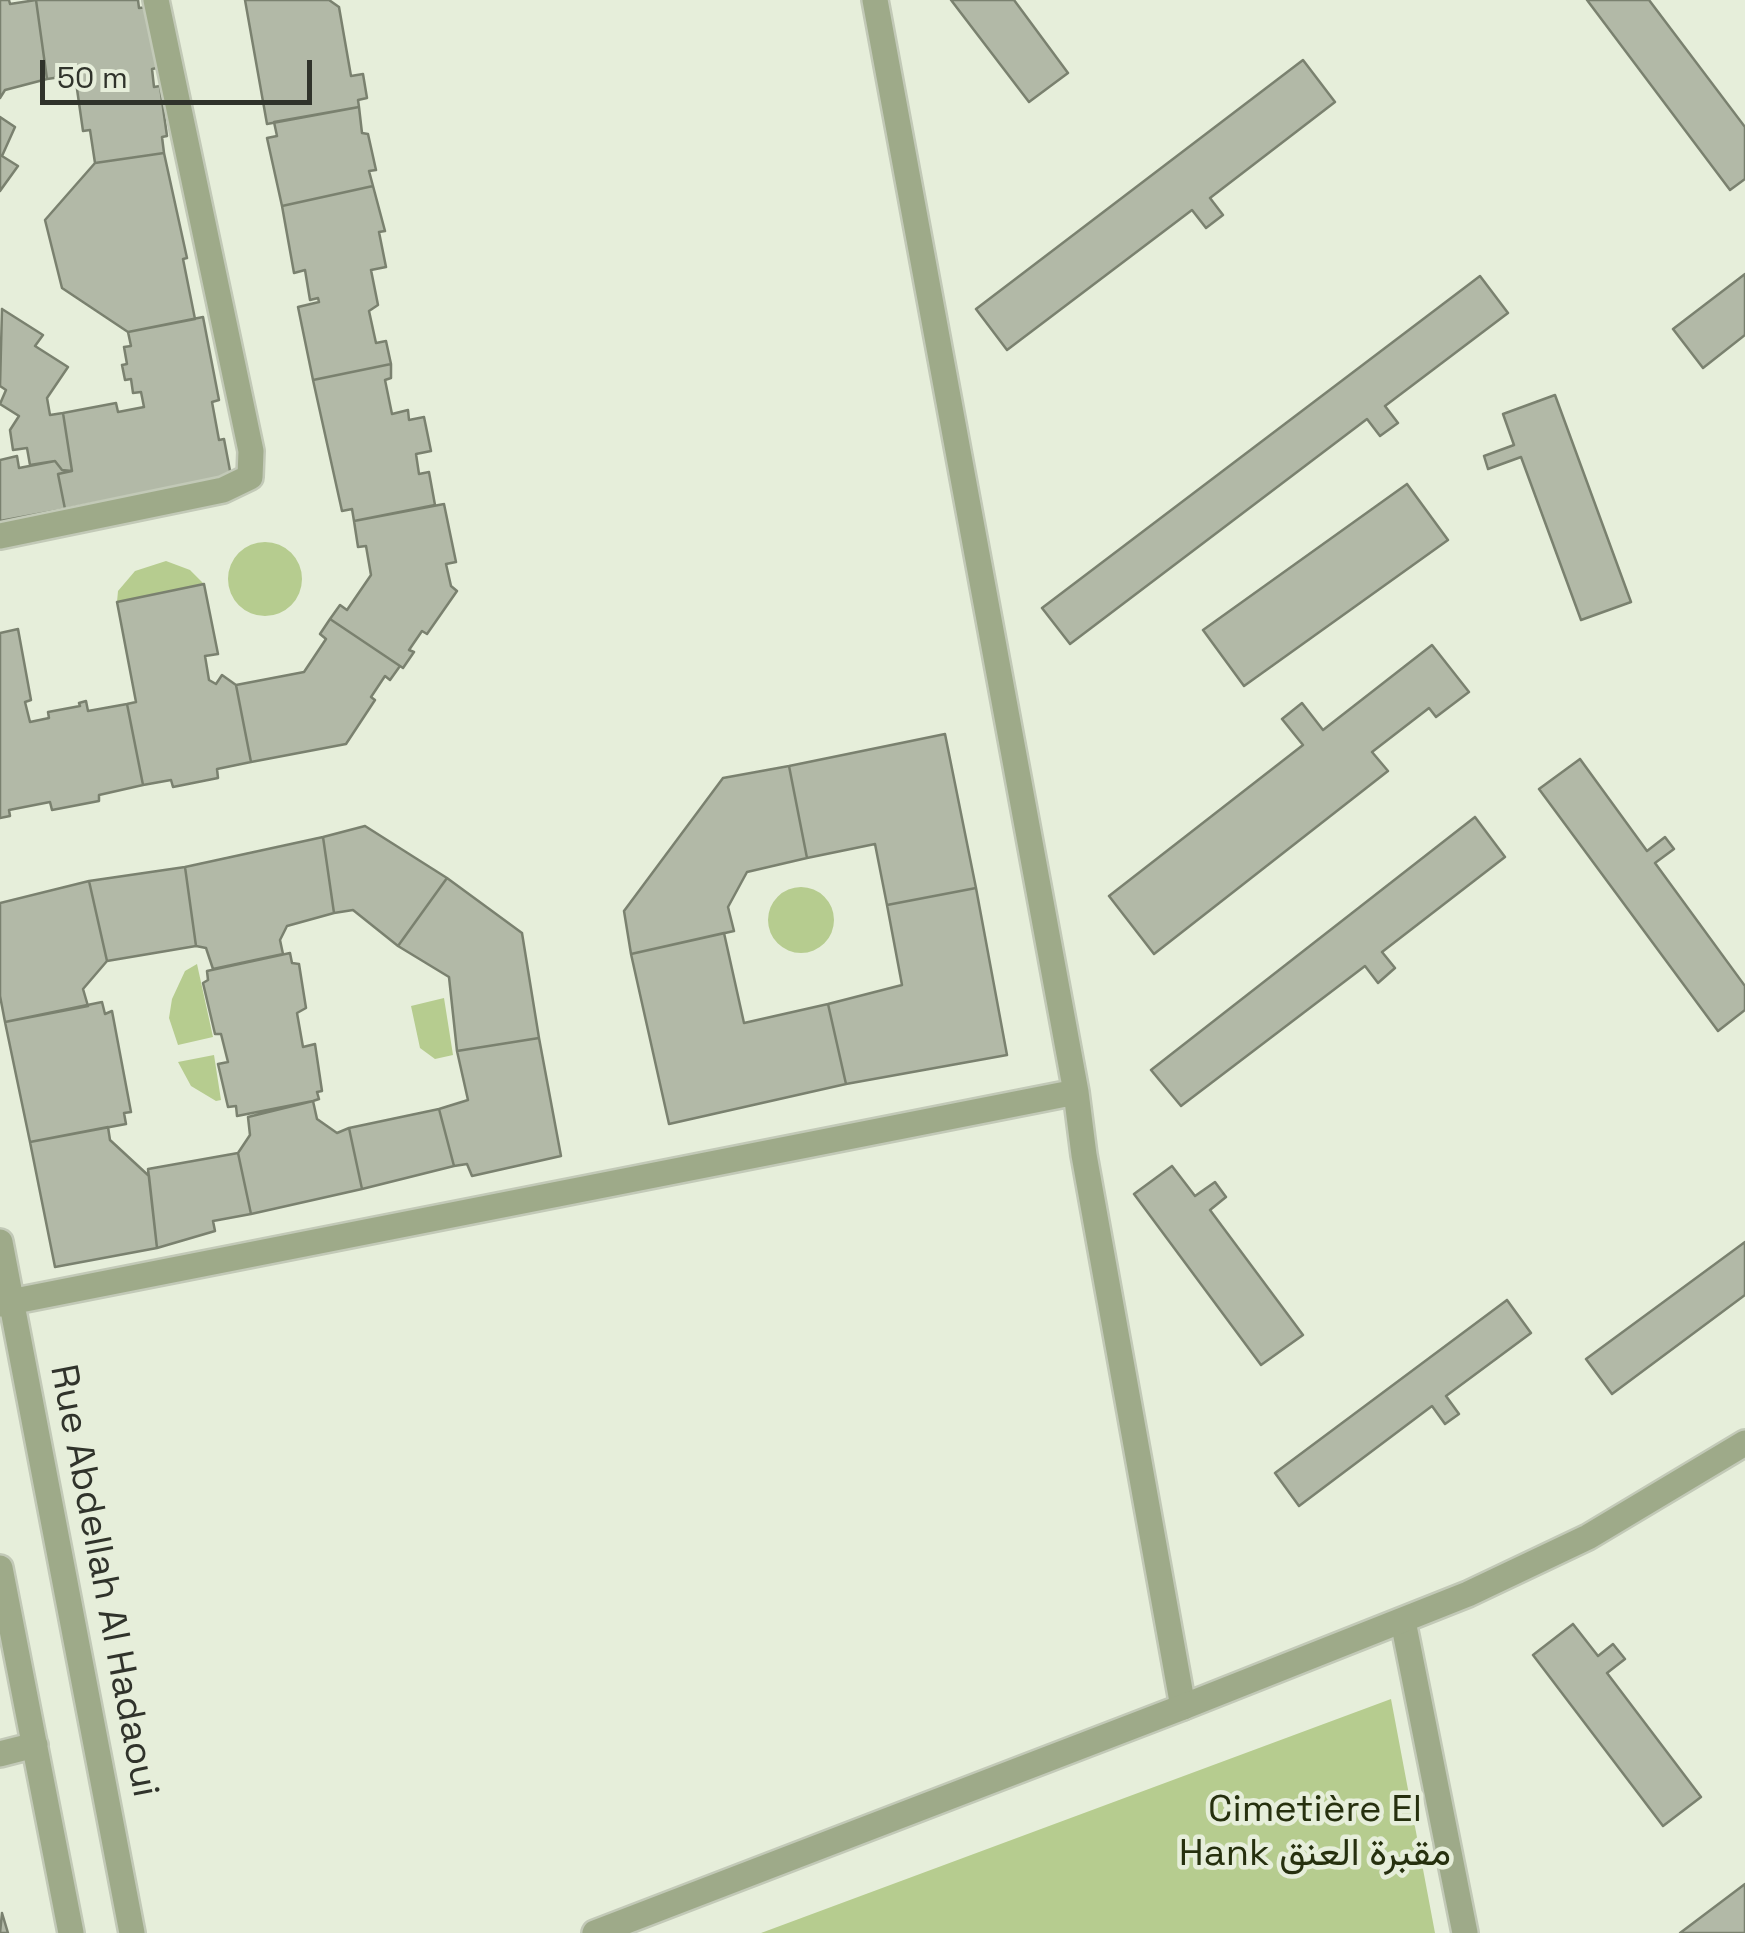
<!DOCTYPE html>
<html>
<head>
<meta charset="utf-8">
<style>
  body { margin:0 }
  #map { position:relative; width:1745px; height:1933px; overflow:hidden; background:#e6eeda; font-family:"Space Grotesk",sans-serif }
  canvas { display:block }
  .scale { position:absolute; left:40px; top:60px; width:272px; height:45px; box-sizing:border-box; border:5px solid #30332b; border-top:0; padding-left:12px; font-size:30px; line-height:35px; white-space:nowrap; color:#30332b; -webkit-text-stroke:8px #e6eeda; paint-order:stroke }
</style>
</head>
<body>
<div id="map">
<canvas width="1745" height="1933"></canvas>
<div class="scale">50 m</div>
</div>
<script>
const c = document.querySelector('canvas').getContext('2d');
c.lineJoin = 'round';
function paint(path, color) {
  c.fillStyle = color;
  c.fill(path, 'evenodd');
}
function shape(rows) {
  const path = new Path2D();
  for (const r of rows) {
    if (r.length === 3) {
      path.moveTo(r[0] + r[2], r[1]);
      path.arc(r[0], r[1], r[2], 0, 2 * Math.PI);
      continue;
    }
    path.moveTo(r[0], r[1]);
    for (let i = 2; i < r.length; i += 2) path.lineTo(r[i], r[i + 1]);
  }
  return path;
}
function strokePath(path, color, width, dash) {
  c.strokeStyle = color;
  c.lineWidth = width;
  c.lineCap = dash ? 'butt' : 'round';
  c.setLineDash(dash || []);
  c.stroke(path);
}
function label(font, color, halo, rows, align = 'center') {
  c.font = font + ' "Space Grotesk",Vazirmatn,sans-serif';
  c.lineWidth = 9;
  c.setLineDash([]);
  c.textBaseline = 'middle';
  c.strokeStyle = halo;
  c.fillStyle = color;
  for (const [text, x, y, turn = 0] of rows) {
    c.save();
    c.translate(x, y);
    c.rotate((+turn || 0) * Math.PI / 180);
    c.textAlign = isNaN(turn) ? turn : align;
    if (halo) c.strokeText(text, 0, 0);
    c.fillText(text, 0, 0);
    c.restore();
  }
}
paint(shape([
  [265,579,37],
  [166,561,190,570,204,584,117,602,118,591,135,571],
  [801,920,33],
  [197,964,213,1037,178,1045,169,1018,172,999,185,971],
  [444,998,453,1055,435,1059,420,1048,411,1006],
  [214,1055,221,1100,216,1101,191,1086,178,1062],
  [1391,1699,1435,1933,761,1933]
]), '#b6cc8f');
const building = shape([
  [0,0,9,0,10,4,36,0,47,79,5,90,0,98,0,0],
  [36,0,138,0,139,8,149,7,157,68,152,69,154,87,160,86,167,136,162,137,164,153,95,163,90,130,83,131,75,75,47,79,36,0],
  [245,0,329,0,339,7,351,76,363,74,367,98,358,100,359,107,267,124,245,0],
  [951,0,1014,0,1068,73,1029,102,951,0],
  [1587,0,1649,0,1745,127,1745,179,1730,190,1587,0],
  [1303,60,1335,102,1210,198,1223,215,1206,228,1192,210,1007,350,976,309,1303,60],
  [359,107,362,133,368,134,376,170,369,171,373,186,282,206,267,138,277,136,274,122,359,107],
  [0,117,15,127,2,156,18,166,0,191,0,117],
  [164,153,187,258,183,259,195,319,128,332,62,288,45,220,95,163,164,153],
  [373,186,385,231,379,232,386,267,371,270,378,305,369,311,376,343,386,341,391,364,313,380,298,307,319,302,318,298,310,300,305,270,294,273,282,206,373,186],
  [1745,274,1745,335,1703,368,1673,329,1745,274],
  [1480,276,1508,313,1385,406,1398,423,1380,436,1367,419,1070,644,1042,608,1480,276],
  [2,309,43,335,35,346,68,367,47,398,50,415,63,413,72,471,62,470,55,461,30,465,27,448,13,450,10,430,19,416,0,404,6,390,0,386,2,309],
  [203,317,219,400,212,402,219,440,224,439,231,476,65,509,58,474,72,471,63,413,116,403,118,412,144,407,141,392,133,393,131,379,125,380,122,365,127,364,124,347,131,346,128,332,203,317],
  [391,364,391,378,385,380,392,414,408,410,409,420,424,417,431,451,416,454,419,474,429,472,435,505,354,521,352,509,342,511,313,380,391,364],
  [1555,395,1631,602,1581,620,1521,457,1488,469,1484,456,1514,445,1503,414,1555,395],
  [17,456,19,468,55,461,62,470,72,471,58,474,65,509,0,521,0,460,17,456],
  [1407,484,1448,540,1244,686,1203,630,1407,484],
  [444,504,456,562,446,564,451,586,457,591,427,634,422,631,409,650,414,652,403,668,330,619,340,605,347,610,371,575,366,546,358,547,354,521,444,504],
  [204,584,218,654,205,656,209,680,216,684,222,675,236,685,251,762,217,769,218,778,173,787,171,780,143,785,127,704,136,702,117,602,204,584],
  [330,619,400,666,390,680,385,676,371,697,375,700,346,744,251,762,236,685,304,672,326,639,320,634,330,619],
  [18,629,31,700,25,702,30,722,49,718,48,712,80,706,79,703,86,701,88,711,127,704,143,785,99,795,99,801,52,810,50,802,9,810,10,816,0,818,0,633,18,629],
  [1432,645,1469,692,1436,717,1429,708,1372,752,1388,771,1154,954,1109,896,1303,745,1282,719,1302,703,1323,730,1432,645],
  [945,734,976,888,887,905,875,844,807,858,789,766,945,734],
  [1580,759,1647,851,1665,837,1674,849,1655,863,1745,986,1745,1010,1718,1031,1539,789,1580,759],
  [789,766,807,858,747,872,728,907,734,931,631,954,624,911,723,778,789,766],
  [1475,817,1505,857,1382,952,1395,968,1378,983,1365,966,1181,1106,1151,1070,1475,817],
  [365,826,447,878,398,946,353,910,334,913,323,837,365,826],
  [323,837,334,913,287,926,280,940,283,954,213,969,206,948,196,946,185,867,323,837],
  [185,867,196,946,107,961,89,881,185,867],
  [447,878,522,933,539,1038,457,1051,449,977,398,946,447,878],
  [89,881,107,961,83,989,88,1006,5,1022,0,996,0,903,89,881],
  [976,888,1007,1055,846,1084,828,1004,902,985,887,905,976,888],
  [724,933,744,1023,828,1004,846,1084,669,1124,631,954,724,933],
  [290,953,292,963,299,964,306,1008,297,1013,303,1047,315,1044,322,1091,317,1092,319,1099,313,1101,237,1116,236,1106,228,1107,218,1064,228,1062,221,1034,215,1034,203,983,208,980,207,971,290,953],
  [102,1002,105,1014,112,1011,131,1112,124,1113,126,1124,30,1142,5,1022,102,1002],
  [539,1038,561,1156,472,1176,467,1164,454,1166,439,1109,468,1100,457,1051,539,1038],
  [313,1101,317,1119,337,1133,349,1128,362,1189,251,1214,238,1153,250,1135,248,1117,313,1101],
  [439,1109,454,1166,362,1189,349,1128,439,1109],
  [108,1127,110,1140,149,1176,157,1248,55,1267,30,1142,108,1127],
  [238,1153,251,1214,213,1221,215,1231,157,1248,148,1169,238,1153],
  [1172,1166,1195,1196,1215,1182,1226,1197,1210,1210,1303,1335,1261,1365,1134,1194,1172,1166],
  [1745,1242,1745,1295,1612,1394,1586,1359,1745,1242],
  [1507,1300,1531,1333,1446,1396,1459,1414,1445,1424,1432,1406,1299,1506,1275,1473,1507,1300],
  [1573,1624,1598,1656,1613,1644,1625,1659,1607,1673,1701,1797,1663,1826,1533,1655,1573,1624],
  [1745,1884,1745,1933,1680,1933,1745,1884],
  [2,1913,8,1933,0,1933,2,1913]
]);
paint(building, '#b2b9a7');
strokePath(building, '#7a816f', 2.5);
const minor = shape([
  [875,0,1076,1092,1084,1155,1183,1707],
  [0,536,223,490,250,477,251,451,156,0],
  [0,1242,132,1933],
  [0,1304,1076,1092],
  [0,1568,71,1933],
  [1403,1621,1465,1933],
  [0,1754,35,1745]
]);
const tertiary = shape([
  [595,1933,1183,1707,1468,1594,1588,1537,1745,1443]
]);
strokePath(minor, '#c2c9b7', 30);
strokePath(tertiary, '#c2c9b7', 30);
strokePath(minor, '#9eaa89', 25);
strokePath(tertiary, '#9eaa89', 25);
label('38px', '#30332b', '#e6eeda', [
  ["Rue Abdellah Al Hadaoui",103,1581,79]
]);
label('38px', '#26300e', '#e6eeda', [
  ["Cimetière El",1315,1811],
  ["Hank مقبرة العنق",1315,1855]
]);
</script>
</body>
</html>
